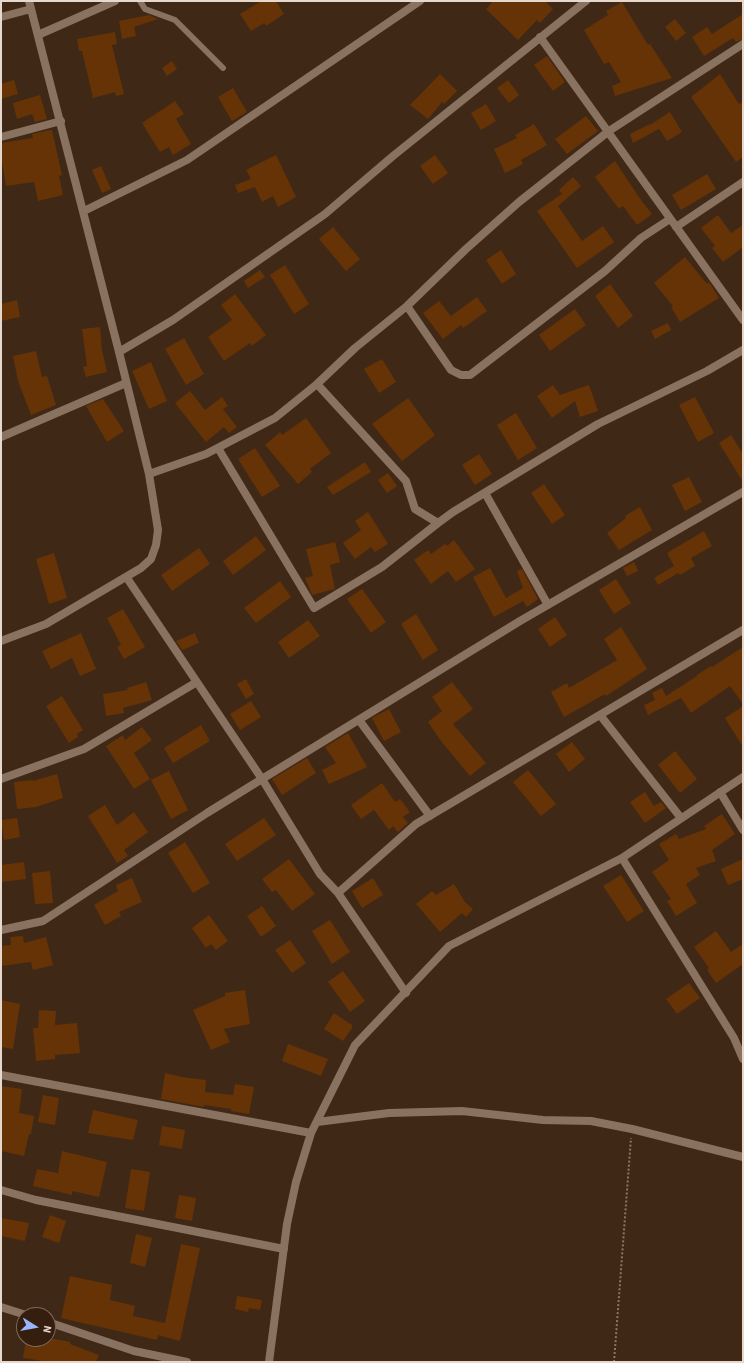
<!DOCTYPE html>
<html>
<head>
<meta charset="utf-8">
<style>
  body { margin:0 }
  #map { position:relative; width:744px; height:1363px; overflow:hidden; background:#402817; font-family:"Source Sans 3",sans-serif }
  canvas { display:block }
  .frame { position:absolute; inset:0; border:2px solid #e7d8cd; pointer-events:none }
  .north { position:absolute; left:16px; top:1307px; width:40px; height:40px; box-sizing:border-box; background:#351e0d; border:1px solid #7c685a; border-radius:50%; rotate:101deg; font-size:11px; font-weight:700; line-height:16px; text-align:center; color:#e7d8cd }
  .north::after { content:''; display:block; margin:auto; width:14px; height:18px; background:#97b6fd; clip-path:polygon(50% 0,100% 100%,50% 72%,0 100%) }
</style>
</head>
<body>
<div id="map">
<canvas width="744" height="1363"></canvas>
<div class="frame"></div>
<div class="north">N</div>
</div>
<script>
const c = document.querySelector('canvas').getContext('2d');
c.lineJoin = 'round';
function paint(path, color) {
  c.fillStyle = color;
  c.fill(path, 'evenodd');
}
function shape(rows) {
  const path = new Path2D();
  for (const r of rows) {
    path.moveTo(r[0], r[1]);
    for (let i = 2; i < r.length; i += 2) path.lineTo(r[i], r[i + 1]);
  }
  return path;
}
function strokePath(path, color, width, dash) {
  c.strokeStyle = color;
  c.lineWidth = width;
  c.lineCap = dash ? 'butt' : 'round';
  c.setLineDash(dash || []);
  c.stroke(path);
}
paint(shape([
  [261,1,276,1,284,14,266,26,264,23,251,31,240,14],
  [493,1,545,1,553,9,540,23,537,20,518,40,486,9],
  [622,2,648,45,650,44,672,78,615,96,612,86,621,82,609,62,604,64,584,30,608,15,606,11],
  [743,14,743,39,736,42,733,38,704,56,692,37,707,27,712,34],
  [149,15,158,19,134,27,136,36,122,39,119,21],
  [675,19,686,33,676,41,665,27],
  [115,32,117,44,112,45,124,94,116,96,115,92,93,98,82,51,79,51,77,39],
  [547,56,565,82,553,91,534,65],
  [172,61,177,69,167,76,162,68],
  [440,74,457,91,444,104,442,102,428,119,410,105],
  [720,74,739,104,743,102,743,157,736,162,691,97],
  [14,80,18,94,1,99,1,84],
  [508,80,519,95,509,103,497,88],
  [233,88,247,112,232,121,218,97],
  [40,95,47,119,35,122,32,114,17,119,13,103],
  [175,101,184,114,176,119,191,144,173,155,169,147,160,152,142,123],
  [486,104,496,121,481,130,471,113],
  [670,112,682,132,667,141,659,129,633,143,630,134,650,124,650,125],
  [586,116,598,131,567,154,555,139],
  [534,124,547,145,521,160,523,164,505,173,494,149,517,138,515,135],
  [50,130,52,130,62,175,59,176,63,195,38,201,34,182,6,186,1,156,1,143,33,138,32,134],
  [276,155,296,197,278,207,273,196,262,202,255,187,238,193,235,185,251,179,246,170],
  [435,155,448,173,433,184,420,166],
  [615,161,641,200,652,214,637,225,623,206,619,209,595,177],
  [101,166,111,189,102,193,92,170],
  [707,174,716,189,681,210,672,195],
  [573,177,581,186,558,206,582,241,603,226,614,242,577,268,537,211,562,194,559,190],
  [718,215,731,233,743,225,743,247,723,262,712,248,715,246,701,228],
  [333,227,360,259,346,271,319,239],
  [501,250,516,274,502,284,486,260],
  [685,257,707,284,709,282,719,298,680,322,671,307,673,306,654,283],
  [285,265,309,304,294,314,270,275],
  [260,270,265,277,248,288,244,281],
  [610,284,633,316,618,328,595,296],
  [235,294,266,335,252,346,250,343,224,361,208,337,232,320,221,305],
  [477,297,487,311,463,328,461,325,443,339,423,313,439,301,451,316],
  [17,300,20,317,1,321,1,304],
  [575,309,586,325,550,351,539,335],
  [668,323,671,330,655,339,651,331],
  [100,327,102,350,107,372,86,377,83,367,87,366,82,329],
  [184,338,204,374,186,385,165,349],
  [36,351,42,377,47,376,56,405,31,415,18,381,13,356],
  [382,359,396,382,379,393,364,369],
  [151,362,167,401,149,409,132,371],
  [553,385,560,395,589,385,598,411,580,417,575,401,552,418,537,396],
  [190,391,205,410,222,397,228,406,223,409,237,427,229,433,224,427,206,442,175,403],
  [695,397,714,433,698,442,679,405],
  [408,398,435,435,402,461,372,424],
  [103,399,124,431,107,442,86,406],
  [516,413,537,448,518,460,497,425],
  [306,418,331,453,310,469,312,472,298,484,265,445,280,432,282,435],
  [731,435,743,454,743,482,719,443],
  [255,448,280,486,262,497,238,459],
  [479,454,492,474,475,485,462,465],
  [365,462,371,472,333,495,327,487],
  [388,473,397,486,387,493,378,480],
  [689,477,702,502,685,511,672,485],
  [544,484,565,515,552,524,531,493],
  [640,507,652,530,619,550,607,533,626,518,625,516],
  [368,512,388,544,375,552,371,547,355,559,343,543,361,530,355,521],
  [704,531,712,546,691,558,695,566,680,575,678,573,658,585,654,578,674,566,667,553],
  [256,536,266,550,233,575,223,561],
  [454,540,475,569,456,582,448,571,431,584,414,560,428,550,431,554,445,544,447,546],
  [335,542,340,562,330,565,335,589,312,595,305,578,313,576,306,549],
  [199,548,210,564,172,591,161,575],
  [54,553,67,598,49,604,36,559],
  [634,562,638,571,627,576,623,568],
  [490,568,506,598,523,588,517,571,522,569,538,599,527,607,523,601,494,617,473,577],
  [616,579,631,603,614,614,599,590],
  [280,581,291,597,256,623,244,608],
  [362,589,386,622,371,633,347,599],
  [123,609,145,647,124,659,117,647,121,645,107,618],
  [416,614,438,650,423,660,401,624],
  [555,617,567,635,550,647,538,629],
  [308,620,320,636,289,658,278,642],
  [621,627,647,669,606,696,605,694,564,717,551,692,567,683,569,688,617,660,604,639],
  [81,633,96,669,80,676,72,658,51,669,42,651],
  [195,633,199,643,182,650,176,641],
  [743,647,743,704,730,686,691,713,681,698,648,715,644,705,655,700,652,693,662,688,666,696,697,676,697,675,711,666,712,667],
  [246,679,254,694,246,699,237,684],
  [146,682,152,700,123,708,124,713,106,716,103,694,128,690,127,688],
  [452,682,473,709,453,724,486,763,470,776,441,741,428,722,442,711,432,697],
  [62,696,83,730,77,734,78,737,69,743,46,706],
  [251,701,261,717,240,730,230,714],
  [743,706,743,747,725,718],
  [389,709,401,732,384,741,372,718],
  [201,725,210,741,173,763,164,748],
  [142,727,152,740,134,753,150,779,134,789,106,746,123,735,125,740],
  [348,733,367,767,329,784,322,770,336,763,325,747],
  [572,742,585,759,569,772,556,754],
  [675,751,697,779,680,793,658,765],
  [307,758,316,773,282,795,272,779],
  [528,770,556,804,541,816,513,782],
  [169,771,188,810,171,819,151,780],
  [57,774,63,798,36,807,17,809,14,782,33,780,33,781],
  [382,783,395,802,400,799,410,812,403,817,408,823,398,832,393,826,389,830,374,810,361,819,351,805],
  [645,792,654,806,661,802,666,808,645,823,630,802],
  [105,805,117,825,134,812,148,832,124,850,128,856,117,863,88,816],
  [722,814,735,834,712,850,716,861,696,868,700,875,686,884,697,903,676,916,667,901,671,899,652,872,669,860,659,844,676,834,679,839,706,829,704,826],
  [17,818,20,837,4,840,1,820],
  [264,818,276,835,237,861,225,844],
  [185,842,210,883,193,893,168,853],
  [289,859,315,894,292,911,276,890,272,892,262,879],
  [743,859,743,879,728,885,721,869],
  [24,862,26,879,1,882,1,865],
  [50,871,53,903,35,904,32,873],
  [621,875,644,911,627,922,603,886],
  [132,878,142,902,119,912,121,916,105,925,94,905,118,891,116,885],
  [373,878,383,895,362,908,352,891],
  [454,884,465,902,473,909,466,917,462,913,440,932,416,904,432,891,436,895],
  [262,906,276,926,261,937,247,916],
  [209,915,228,941,216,950,211,944,206,948,192,928],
  [330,920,350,952,332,964,312,931],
  [716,931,731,952,743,944,743,964,716,983,707,970,709,968,694,947],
  [23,936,24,943,46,937,53,965,33,970,31,962,1,966,1,946,11,945,10,937],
  [290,940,306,963,292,973,275,950],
  [343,971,365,1001,350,1012,328,982],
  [689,983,700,998,677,1014,666,999],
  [245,990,250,1024,224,1029,230,1042,211,1050,193,1010,225,996,225,993],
  [1,1000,20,1004,13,1049,1,1047],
  [39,1010,56,1011,55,1025,77,1023,80,1053,55,1055,55,1059,36,1061,33,1028,38,1028],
  [334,1013,352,1025,352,1028,343,1041,324,1029],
  [288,1044,328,1059,321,1076,282,1061],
  [165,1073,182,1077,206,1080,205,1092,233,1095,235,1084,254,1087,249,1114,231,1111,231,1109,204,1105,204,1107,161,1099],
  [1,1086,22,1089,19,1113,34,1116,31,1134,29,1134,24,1156,1,1151],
  [43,1095,59,1098,55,1125,38,1122],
  [93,1110,138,1120,133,1140,88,1133],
  [162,1126,185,1130,182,1149,159,1145],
  [62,1151,107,1162,99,1197,72,1191,72,1195,33,1186,37,1169,58,1173],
  [131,1169,150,1172,144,1211,125,1208],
  [179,1195,196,1198,192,1221,175,1218],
  [50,1215,66,1221,59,1243,42,1237],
  [1,1218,29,1223,25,1241,1,1236],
  [136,1234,152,1238,145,1267,130,1263],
  [181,1244,200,1248,180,1341,158,1335,157,1340,61,1318,70,1276,112,1285,110,1300,135,1306,133,1316,165,1323],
  [237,1296,262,1300,260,1310,249,1308,248,1312,235,1309],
  [26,1339,56,1339,70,1342,70,1344,99,1355,96,1362,49,1362,23,1358]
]), '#653305');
strokePath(shape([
  [614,1362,631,1138]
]), '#8b7768', 2, [2, 2]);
strokePath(shape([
  [140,1,145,9,175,20,223,68]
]), '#8a7261', 6);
strokePath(shape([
  [1,17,31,9],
  [38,35,115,1],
  [540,37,743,320],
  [1,137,61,121],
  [84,211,187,160,420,1],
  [676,227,743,182],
  [407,306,451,370,461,375,470,375,605,271,641,238,670,219],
  [119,352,173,320,325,214,393,156,586,1],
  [317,384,406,481,415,509,438,523,453,512,598,424,707,371,743,350],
  [1,437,126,383],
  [218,448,314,608,382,567,438,523],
  [149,474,206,454,275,418,317,384,355,348,407,306,466,249,519,202,609,131,743,44],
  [485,493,548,605],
  [127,578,262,779,320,874,338,893],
  [1,641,46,624,141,568,151,559,156,545,158,530,149,474,119,352,29,1],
  [600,715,681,818],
  [359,720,430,816],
  [1,779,84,749,197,682],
  [720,792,743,830],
  [622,858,734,1038,743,1059],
  [1,930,43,921,207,813,262,779,520,621,743,492],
  [406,993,338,893,416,824,743,630],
  [1,1075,311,1133],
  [317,1122,389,1113,462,1111,543,1120,591,1121,632,1129,743,1157],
  [1,1190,36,1200,284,1249],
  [1,1307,26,1315],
  [48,1322,134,1351,187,1362],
  [269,1362,287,1224,296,1182,311,1133,355,1045,449,946,622,858,743,777]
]), '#8a7261', 8);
</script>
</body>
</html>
